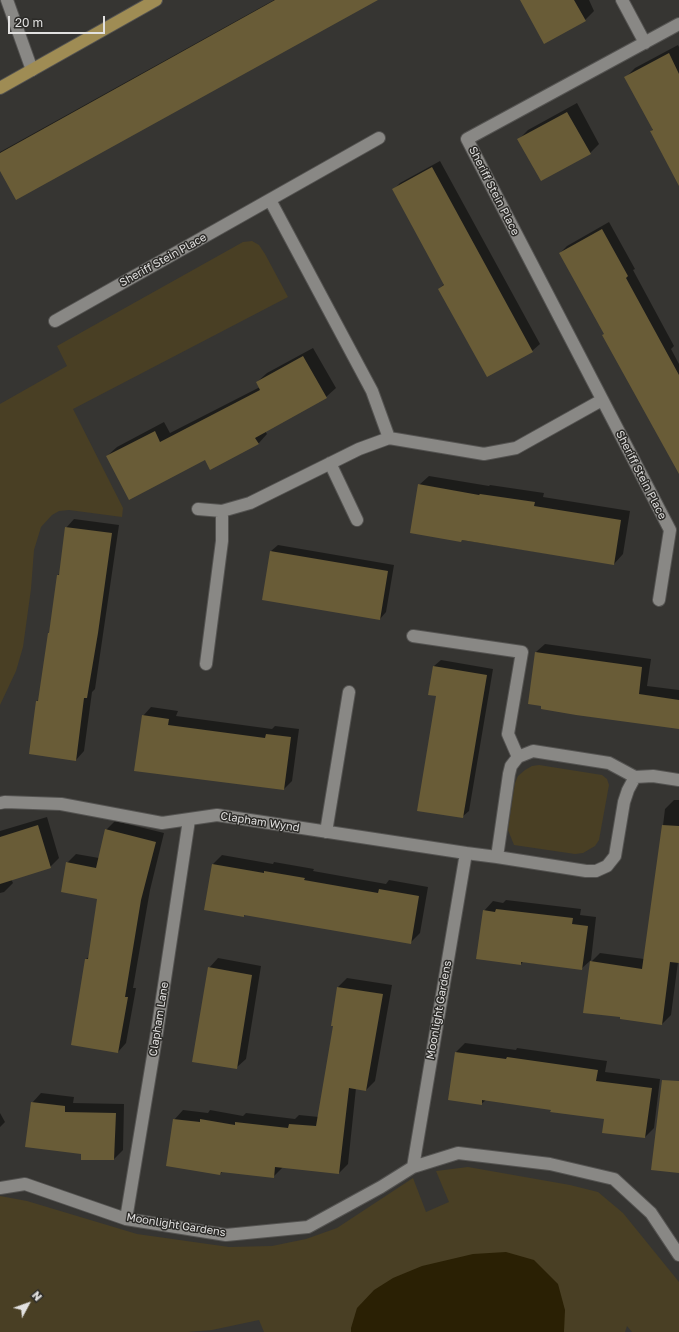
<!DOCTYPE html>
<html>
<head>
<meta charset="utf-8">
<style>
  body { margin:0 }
  #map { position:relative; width:679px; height:1332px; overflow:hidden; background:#363532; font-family:"Golos Text",sans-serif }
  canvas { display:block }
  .north { position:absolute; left:8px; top:1284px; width:40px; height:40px; -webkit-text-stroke:3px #2c2b28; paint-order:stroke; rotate:49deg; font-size:11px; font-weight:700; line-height:16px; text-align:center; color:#e2e1e0 }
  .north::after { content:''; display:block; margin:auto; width:14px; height:18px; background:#e2e1e0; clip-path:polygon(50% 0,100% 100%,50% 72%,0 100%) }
  .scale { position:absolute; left:8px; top:16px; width:97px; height:18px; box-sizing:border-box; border:2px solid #e2e1e0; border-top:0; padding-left:5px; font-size:12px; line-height:14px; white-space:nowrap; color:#e2e1e0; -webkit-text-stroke:3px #2c2b28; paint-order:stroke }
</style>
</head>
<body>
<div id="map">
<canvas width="679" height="1332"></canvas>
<div class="north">N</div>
<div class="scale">20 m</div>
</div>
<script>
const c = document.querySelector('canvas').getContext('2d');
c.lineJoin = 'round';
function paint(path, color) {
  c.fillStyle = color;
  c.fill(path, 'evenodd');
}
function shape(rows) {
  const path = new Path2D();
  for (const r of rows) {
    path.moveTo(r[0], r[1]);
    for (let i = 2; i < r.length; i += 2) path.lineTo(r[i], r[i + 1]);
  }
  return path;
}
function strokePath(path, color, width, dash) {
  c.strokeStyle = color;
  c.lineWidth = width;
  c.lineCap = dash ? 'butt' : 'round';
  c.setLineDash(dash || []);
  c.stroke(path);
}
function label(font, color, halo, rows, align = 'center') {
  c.font = font + ' "Golos Text",sans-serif';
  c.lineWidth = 3;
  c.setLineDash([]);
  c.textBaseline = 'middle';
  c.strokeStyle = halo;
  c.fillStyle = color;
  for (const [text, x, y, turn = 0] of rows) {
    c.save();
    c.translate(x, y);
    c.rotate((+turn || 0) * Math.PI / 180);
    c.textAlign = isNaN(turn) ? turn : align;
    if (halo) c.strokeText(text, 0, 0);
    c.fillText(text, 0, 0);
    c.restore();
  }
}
paint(shape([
  [252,241,259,245,265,254,288,297,73,409,123,508,122,517,69,510,59,511,52,515,41,527,34,550,31,589,23,647,16,671,0,705,0,404,67,366,57,346,243,242],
  [539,765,602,775,607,779,609,785,599,840,595,846,583,853,575,854,514,845,508,830,515,783,518,776,525,770,532,766],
  [468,1167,570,1185,598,1192,623,1213,679,1282,679,1332,632,1332,627,1326,625,1332,264,1332,259,1320,212,1330,188,1332,0,1332,0,1196,27,1201,137,1234,229,1247,272,1246,306,1239,337,1228,413,1178,426,1212,449,1202,436,1171]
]), '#493f24');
paint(shape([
  [506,1252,534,1260,558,1284,565,1310,564,1332,351,1332,351,1328,357,1308,374,1290,393,1278,422,1266,473,1254]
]), '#2a2004');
paint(shape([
  [274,0,376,0,0,169,0,152],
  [526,0,589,0,594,11,585,20],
  [678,45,679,47,679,175,651,131,653,129,626,77,635,68],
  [577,103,599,144,590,153,519,139,528,130],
  [440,161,540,344,532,351,487,376,439,289,445,283,393,190,400,183],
  [609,222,635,269,633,270,674,346,671,349,679,364,679,472,605,333,560,253,567,246],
  [313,348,336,388,326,397,265,431,267,434,258,444,205,459,107,456,117,447,164,422,170,433,260,387,257,382,267,373],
  [429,476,489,486,490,485,544,493,543,497,630,511,623,554,614,564,462,540,461,541,419,485],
  [74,519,119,525,95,689,92,692,84,751,76,760,37,701,40,699,58,575,60,573,66,528],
  [278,545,394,565,386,612,380,619,271,551],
  [545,644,651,659,647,686,679,690,679,728,536,652],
  [441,660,493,669,469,811,462,817,437,696,429,694,434,666],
  [151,707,178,711,176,716,272,729,275,726,299,729,292,781,284,789,143,716],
  [674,800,679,800,679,962,678,962,671,1015,662,1024,621,1017,591,962,600,953,644,959,656,883,665,809],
  [47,817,59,858,50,867,11,879,13,883,4,892,0,893,0,831],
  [115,821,164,833,150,890,133,988,136,988,126,1043,118,1052,86,959,89,957,99,898,67,863,76,854,99,858,106,830],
  [222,855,273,864,274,862,314,869,313,871,386,884,389,880,428,887,420,933,410,943,245,914,244,916,213,864],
  [506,900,581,909,580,915,596,917,591,960,581,969,523,962,521,964,484,911,493,901,503,903],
  [218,958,261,966,246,1059,236,1068,209,968],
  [347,978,392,985,375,1081,366,1090,356,1088,348,1164,339,1173,283,1167,273,1177,223,1171,220,1174,174,1120,183,1110,208,1113,210,1110,243,1116,246,1113,295,1119,299,1115,319,1117,334,1026,332,1025,338,987],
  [465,1043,516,1050,517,1048,607,1061,605,1072,660,1079,654,1128,645,1137,605,1118,552,1109,486,1100,481,1104,455,1053],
  [41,1093,74,1097,73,1103,124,1104,123,1150,114,1159,82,1153,32,1103],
  [0,1113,5,1122,0,1127]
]), '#0007');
paint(shape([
  [275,0,378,0,16,200,0,171,0,153],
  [520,0,574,0,586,21,544,44],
  [669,53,679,74,679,186,650,131,653,130,624,77],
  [567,112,591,154,541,181,517,139],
  [432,167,533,352,487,377,438,289,444,285,392,189],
  [602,229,628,276,626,278,679,375,679,474,602,335,604,334,559,253],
  [303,356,327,398,255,438,259,444,210,470,205,460,129,500,106,456,155,431,160,442,260,390,256,382],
  [418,484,479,495,480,494,535,502,534,506,621,520,614,565,462,540,461,542,410,533],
  [65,527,112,533,98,633,87,698,84,698,76,761,29,754,36,701,38,701,48,633,49,633,57,575,59,575],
  [270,551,388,571,380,620,262,600],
  [535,652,642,667,639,694,679,700,679,729,576,715,541,709,541,706,528,704],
  [433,666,487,675,463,818,417,811,436,696,428,695],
  [142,715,169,719,168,725,265,738,266,734,291,737,284,790,134,771],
  [38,825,51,868,0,884,0,837],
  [662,825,679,826,679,963,670,962,662,1025,620,1019,620,1017,583,1013,590,961,642,969],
  [105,829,156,842,141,900,125,997,128,997,118,1053,71,1045,85,959,88,959,97,899,61,892,66,862,96,868],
  [212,864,264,873,264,871,305,878,304,880,378,893,379,889,419,896,411,944,244,915,244,917,204,910],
  [496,909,573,918,572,924,588,926,582,970,521,962,521,965,476,959,483,910,495,912],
  [208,967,252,975,237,1069,192,1062],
  [337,987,383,994,366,1091,349,1088,339,1174,275,1167,274,1178,221,1172,220,1175,166,1166,173,1119,200,1122,200,1119,235,1125,235,1122,288,1128,289,1124,316,1126,333,1026,331,1026],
  [455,1052,506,1059,507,1057,598,1070,596,1081,652,1088,645,1138,602,1133,604,1119,550,1112,551,1110,482,1100,482,1105,448,1100],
  [662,1080,679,1081,679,1173,651,1170],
  [31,1102,65,1106,65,1112,116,1113,114,1160,81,1160,81,1154,25,1147]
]), '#695c37');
const minor = shape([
  [7,0,32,70],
  [622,0,645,43],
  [270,200,372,391,389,438],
  [55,321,379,138],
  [330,463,357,520],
  [198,509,222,511,250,503,359,449,389,438,484,454,516,448,602,400],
  [659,600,670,530,467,139,679,24],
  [413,636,522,652,508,734,518,757],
  [206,664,222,541,222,511],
  [0,803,5,802,61,804,162,823,217,815,466,853,497,857,586,871,596,871,607,866,615,856,624,802,628,790,635,777,653,776,679,780],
  [326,832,349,692],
  [497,857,509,774,511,766,518,757,533,751,609,763,635,777],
  [413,1167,466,853],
  [0,1188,25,1184,126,1219,226,1235,308,1227,381,1187,413,1167,458,1153,550,1164,614,1179,651,1213,679,1255],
  [126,1219,157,1032,189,820]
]);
const major = shape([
  [0,88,156,0]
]);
strokePath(minor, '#545351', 14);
strokePath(major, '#545351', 14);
strokePath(minor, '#898885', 12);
strokePath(major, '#9f8c54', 12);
label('11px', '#e2e1e0', '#2c2b28', [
  ["Sheriff Stein Place",494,191,63],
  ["Sheriff Stein Place",163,260,-29],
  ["Sheriff Stein Place",641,475,63],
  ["Clapham Wynd",260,822,9],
  ["Moonlight Gardens",439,1010,-80],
  ["Clapham Lane",159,1019,-81],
  ["Moonlight Gardens",176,1225,9]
]);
</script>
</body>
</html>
